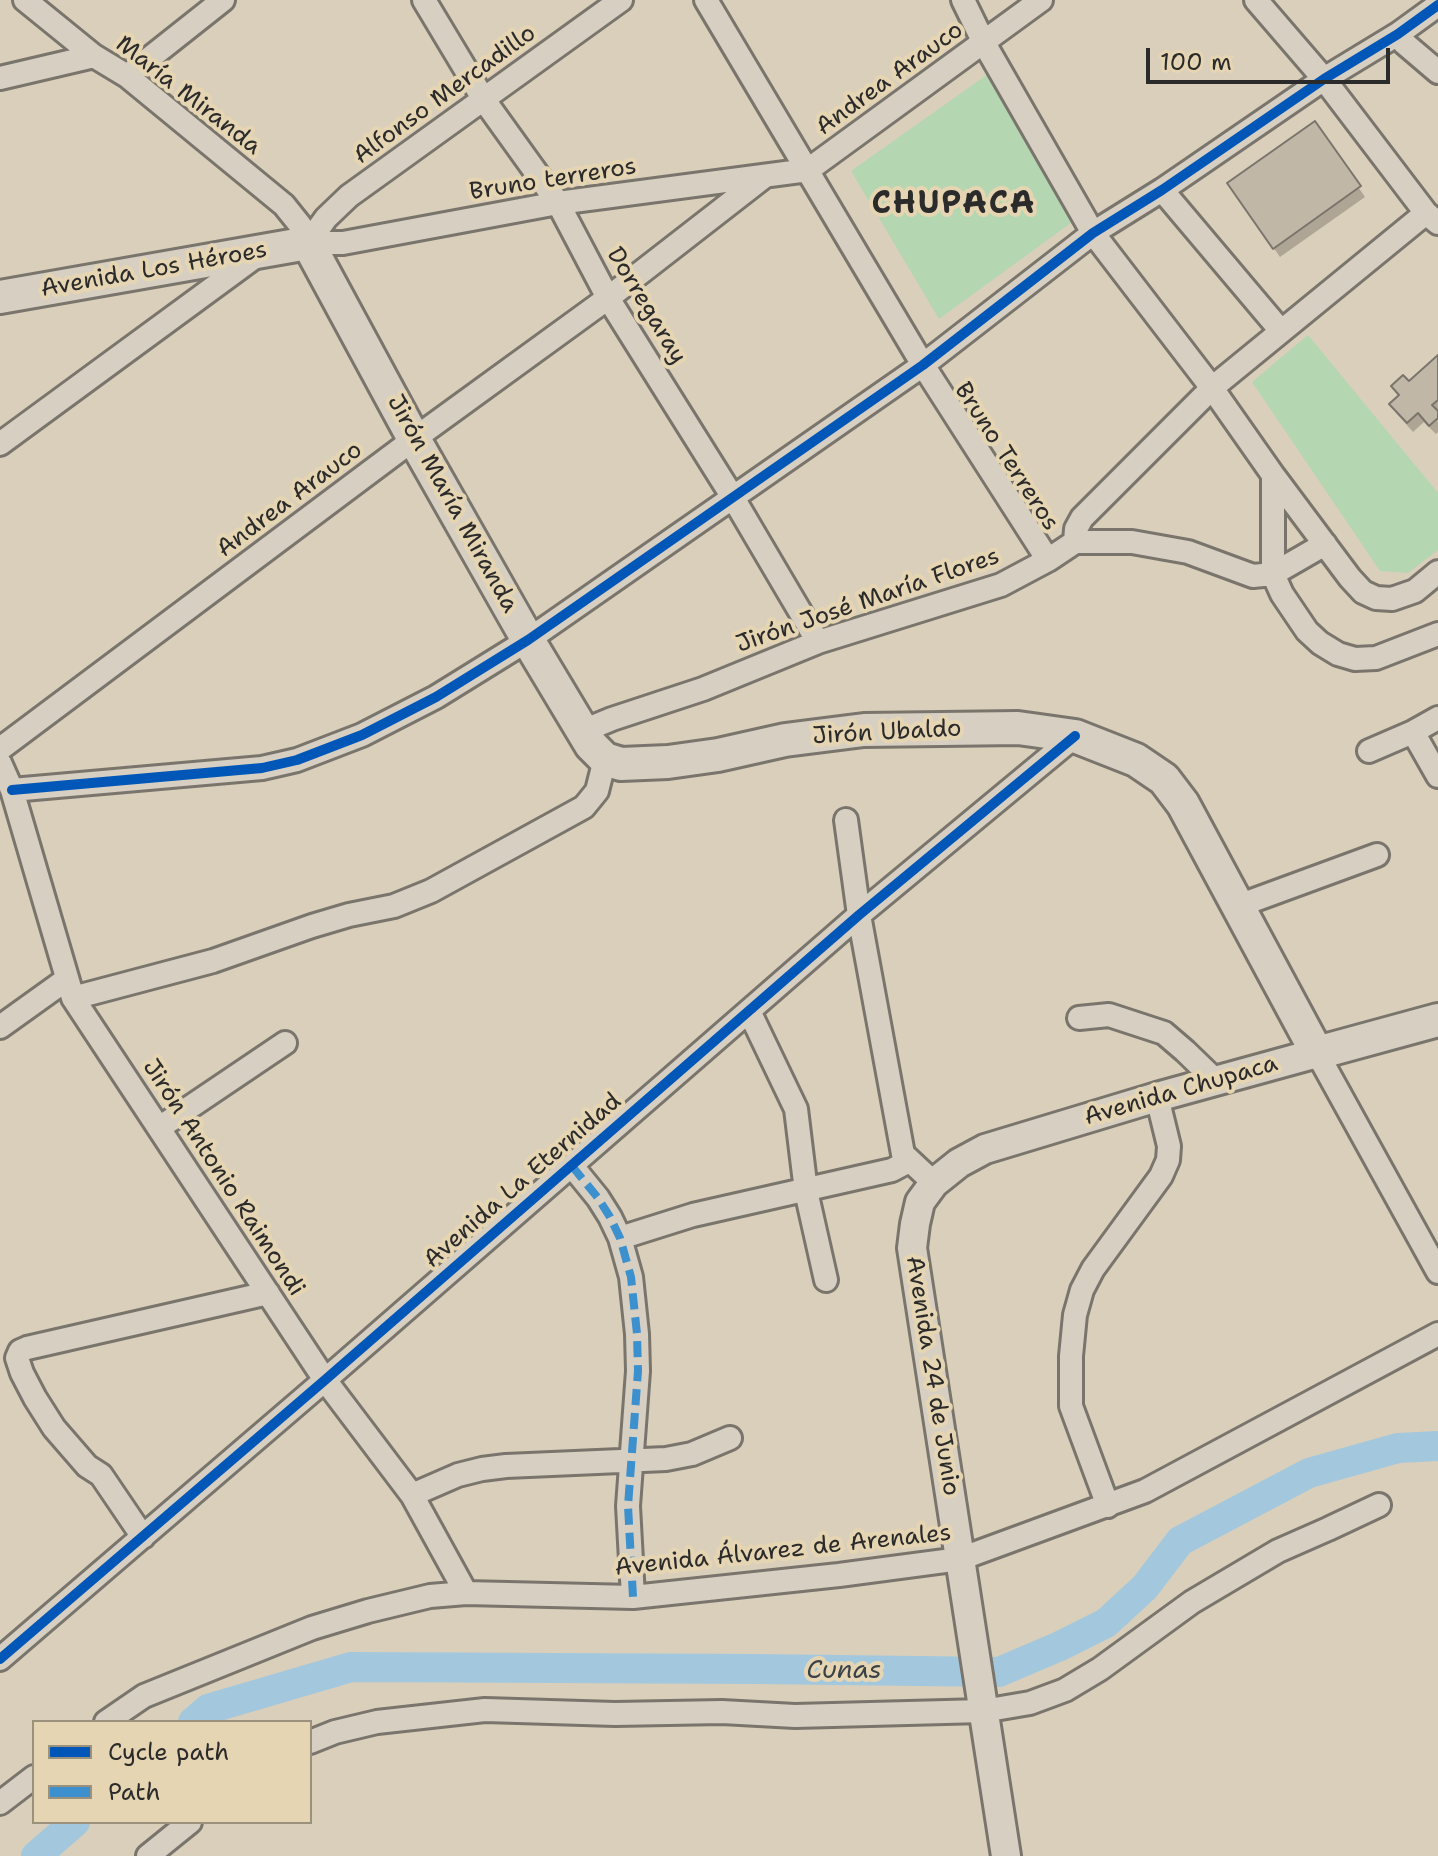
<!DOCTYPE html>
<html>
<head>
<meta charset="utf-8">
<style>
  body { margin:0 }
  #map { position:relative; width:1438px; height:1856px; overflow:hidden; background:#dacfbb; font-family:"Shantell Sans",sans-serif }
  canvas { display:block }
  .legend { position:absolute; left:32px; top:1720px; width:280px; height:104px; box-sizing:border-box; background:#e6d5b2; border:2px solid #9b917c; margin:0; padding:10px 14px; list-style:none; font-size:24px; color:#2b2b2b }
  .legend li { display:flex; align-items:center; gap:16px; height:40px }
  .legend b { width:40px; border:2px solid #9b917c }
  .scale { position:absolute; left:1146px; top:48px; width:244px; height:36px; box-sizing:border-box; border:4px solid #2b2b2b; border-top:0; padding-left:10px; font-size:24px; line-height:28px; white-space:nowrap; color:#2b2b2b; -webkit-text-stroke:6px #e6d5b2; paint-order:stroke }
</style>
</head>
<body>
<div id="map">
<canvas width="1438" height="1856"></canvas>
<ul class="legend">
<li><b style="height:10px;background:#0057b8"></b>Cycle path</li>
<li><b style="height:10px;background:#3b90cd"></b>Path</li>
</ul>
<div class="scale">100 m</div>
</div>
<script>
const c = document.querySelector('canvas').getContext('2d');
c.lineJoin = 'round';
function paint(path, color) {
  c.fillStyle = color;
  c.fill(path, 'evenodd');
}
function shape(rows) {
  const path = new Path2D();
  for (const r of rows) {
    path.moveTo(r[0], r[1]);
    for (let i = 2; i < r.length; i += 2) path.lineTo(r[i], r[i + 1]);
  }
  return path;
}
function strokePath(path, color, width, dash) {
  c.strokeStyle = color;
  c.lineWidth = width;
  c.lineCap = dash ? 'butt' : 'round';
  c.setLineDash(dash || []);
  c.stroke(path);
}
function label(font, color, halo, rows, align = 'center') {
  c.font = font + ' "Shantell Sans",sans-serif';
  c.lineWidth = 8;
  c.setLineDash([]);
  c.textBaseline = 'middle';
  c.strokeStyle = halo;
  c.fillStyle = color;
  for (const [text, x, y, turn = 0] of rows) {
    c.save();
    c.translate(x, y);
    c.rotate((+turn || 0) * Math.PI / 180);
    c.textAlign = isNaN(turn) ? turn : align;
    if (halo) c.strokeText(text, 0, 0);
    c.fillText(text, 0, 0);
    c.restore();
  }
}
paint(shape([
  [988,74,1075,220,939,319,851,171],
  [1308,335,1438,493,1438,550,1408,573,1380,571,1252,382]
]), '#b4d6b1');
paint(shape([
  [1315,124,1365,197,1280,257,1235,193],
  [1438,357,1438,432,1436,434,1424,422,1413,432,1397,414,1391,405,1399,397,1393,387,1409,384]
]), '#0003');
strokePath(shape([
  [193,1722,208,1709,351,1667,756,1669,999,1672,1060,1646,1106,1623,1145,1587,1180,1541,1309,1473,1398,1448,1438,1446],
  [36,1856,75,1822]
]), '#a3c8dd', 30);
const building = shape([
  [1315,121,1361,186,1273,249,1227,183,1315,121],
  [1438,355,1438,400,1432,405,1438,411,1438,418,1429,426,1418,413,1407,423,1389,404,1399,395,1391,386,1403,375,1409,381,1438,355]
]);
paint(building, '#c1b7a7');
strokePath(building, '#7a756c', 2);
const minor = shape([
  [25,0,94,56,127,76,284,205,300,225,308,243],
  [424,0,484,100,558,203,608,298,732,496,818,642],
  [706,0,923,365,1048,560],
  [963,0,984,43,1093,233,1212,388,1273,475,1350,578,1363,592,1376,598,1392,599,1415,591,1438,572],
  [1256,0,1324,79,1426,213,1438,223],
  [1398,34,1404,43,1438,72],
  [127,76,223,0],
  [0,78,94,56],
  [1162,190,1281,331],
  [308,243,343,243,558,203,808,170,1041,0],
  [308,243,326,218,349,196,621,0],
  [0,444,259,254],
  [1273,475,1273,574,1282,594,1307,631,1320,643,1338,654,1355,659,1376,658,1438,634],
  [1075,542,1076,529,1082,518,1212,388,1426,213],
  [583,731,612,719,703,689,818,642,1001,585,1048,560,1075,542,1132,542,1188,552,1253,576,1273,574,1325,544],
  [1413,732,1438,776],
  [0,749,414,439,608,298,765,176],
  [1369,751,1413,732,1438,718],
  [0,763,12,790,73,998,325,1380,412,1495,466,1593],
  [12,790,262,768,297,760,362,735,436,697,528,640,923,365,1093,233,1162,190,1324,79,1398,34,1438,5],
  [846,820,859,915,903,1154,934,1183],
  [1238,906,1377,855],
  [73,998,213,961,312,926,349,915,394,906,431,891,584,807,597,791,605,759],
  [749,1011,796,1109,806,1191,826,1280],
  [1079,1018,1109,1015,1164,1033,1185,1051,1215,1080],
  [0,1027,67,979],
  [1317,1053,1438,1272],
  [159,1128,285,1043],
  [572,1166,598,1198,610,1217,620,1238,631,1277,637,1334,638,1371,628,1506,633,1597],
  [620,1238,693,1215,892,1170,909,1161],
  [412,1495,458,1475,482,1469,506,1466,666,1459,692,1454,730,1438],
  [1108,1506,1071,1406,1071,1356,1075,1315,1082,1290,1093,1269,1161,1176,1168,1160,1169,1146,1157,1097],
  [143,1537,101,1475,87,1466,54,1428,35,1398,22,1373,17,1358,20,1351,27,1348,268,1293],
  [0,1659,325,1380,859,915,1075,736],
  [106,1722,144,1696,312,1628,368,1611,430,1596,466,1593,633,1597,839,1575,960,1559,1145,1491,1438,1334],
  [310,1742,335,1732,377,1722,485,1710,615,1714,722,1712,795,1716,983,1711,1030,1703,1065,1690,1100,1669,1192,1602,1278,1551,1328,1529,1379,1505],
  [0,1803,34,1777],
  [148,1856,190,1822]
]);
const major = shape([
  [1006,1856,912,1248,915,1224,920,1202,934,1183,959,1163,985,1149,1157,1097,1317,1053]
]);
const highway = shape([
  [0,297,308,243,414,439,528,640,591,745,605,759,621,764,668,762,718,755,785,740,864,730,1018,728,1075,736,1136,760,1164,779,1183,804,1317,1053,1438,1020]
]);
strokePath(minor, '#7a756c', 28);
strokePath(major, '#7a756c', 34);
strokePath(highway, '#7a756c', 38);
strokePath(minor, '#d6cfc2', 22);
strokePath(major, '#d6cfc2', 28);
strokePath(highway, '#d6cfc2', 32);
strokePath(shape([
  [572,1166,598,1198,610,1217,620,1238,631,1277,637,1334,638,1371,628,1506,633,1597]
]), '#3b90cd', 8, [16, 8]);
strokePath(shape([
  [12,790,262,768,297,760,362,735,436,697,528,640,923,365,1093,233,1162,190,1324,79,1398,34,1438,5],
  [0,1659,325,1380,859,915,1075,736]
]), '#0057b8', 10);
label('24px', '#2b2b2b', '#e6d5b2', [
  ["Andrea Arauco",890,79,-36],
  ["Alfonso Mercadillo",445,95,-36],
  ["María Miranda",188,96,38],
  ["Bruno terreros",553,180,-9],
  ["Avenida Los Héroes",154,270,-10],
  ["Dorregaray",646,306,59],
  ["Bruno Terreros",1006,457,57],
  ["Andrea Arauco",290,500,-37],
  ["Jirón María Miranda",452,504,61],
  ["Jirón José María Flores",868,601,-19],
  ["Jirón Ubaldo",887,733,-3],
  ["Avenida Chupaca",1181,1091,-16],
  ["Jirón Antonio Raimondi",223,1178,57],
  ["Avenida La Eternidad",523,1181,-41],
  ["Avenida 24 de Junio",932,1376,81],
  ["Avenida Álvarez de Arenales",783,1551,-6]
]);
label('italic 26px', '#3a4248', '#e6d5b2', [
  ["Cunas",844,1671]
]);
c.letterSpacing = '2px';
label('bold 32px', '#2b2b2b', '#e6d5b2', [
  ["CHUPACA",954,205]
]);
c.letterSpacing = '0px';
</script>
</body>
</html>
